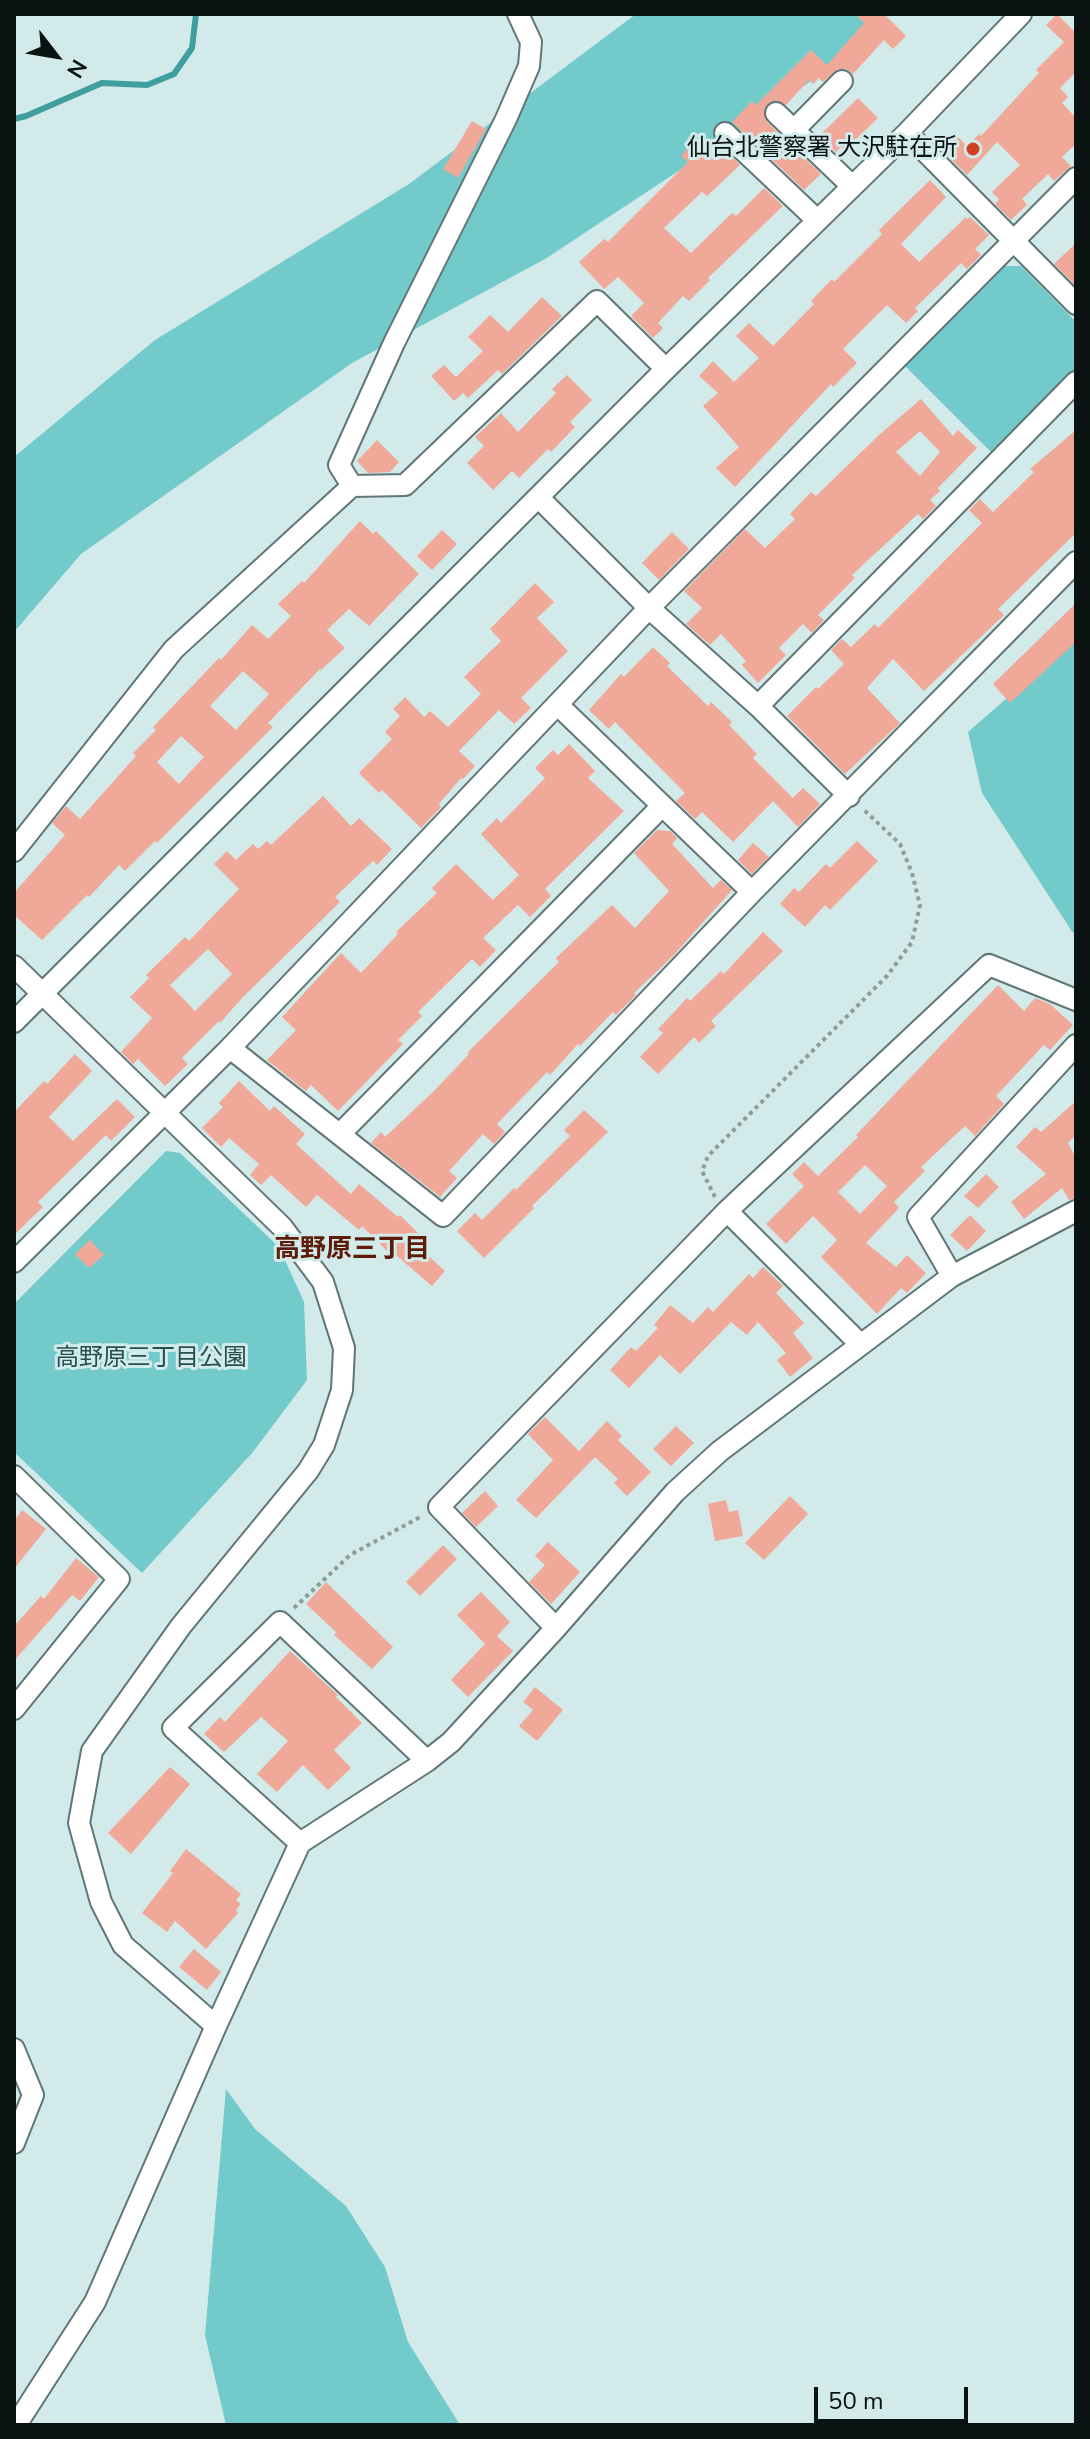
<!DOCTYPE html>
<html>
<head>
<meta charset="utf-8">
<style>
  body { margin:0 }
  #map { position:relative; width:1090px; height:2439px; overflow:hidden; background:#d2eae9; font-family:"Nunito Sans",sans-serif }
  canvas { display:block }
  .frame { position:absolute; inset:0; border:16px solid #0a1212; pointer-events:none }
  .north { position:absolute; left:16px; top:16px; width:80px; height:80px; -webkit-text-stroke:6px #d2eae9; paint-order:stroke; rotate:121deg; font-size:22px; font-weight:700; line-height:32px; text-align:center; color:#0a1212 }
  .north::after { content:''; display:block; margin:auto; width:28px; height:36px; background:#0a1212; clip-path:polygon(50% 0,100% 100%,50% 72%,0 100%) }
  .scale { position:absolute; left:814px; top:2387px; width:154px; height:36px; box-sizing:border-box; border:4px solid #0a1212; border-top:0; padding-left:10px; font-size:24px; line-height:28px; white-space:nowrap; color:#0a1212; -webkit-text-stroke:6px #d2eae9; paint-order:stroke }
</style>
</head>
<body>
<div id="map">
<canvas width="1090" height="2439"></canvas>
<div class="frame"></div>
<div class="north">N</div>
<div class="scale">50 m</div>
</div>
<script>
const c = document.querySelector('canvas').getContext('2d');
c.lineJoin = 'round';
function paint(path, color) {
  c.fillStyle = color;
  c.fill(path, 'evenodd');
}
function shape(rows) {
  const path = new Path2D();
  for (const r of rows) {
    path.moveTo(r[0], r[1]);
    for (let i = 2; i < r.length; i += 2) path.lineTo(r[i], r[i + 1]);
  }
  return path;
}
function strokePath(path, color, width, dash) {
  c.strokeStyle = color;
  c.lineWidth = width;
  c.lineCap = dash ? 'butt' : 'round';
  c.setLineDash(dash || []);
  c.stroke(path);
}
function label(font, color, halo, rows, align = 'center') {
  c.font = font + ' "Nunito Sans","Noto Sans JP",sans-serif';
  c.lineWidth = 6;
  c.setLineDash([]);
  c.textBaseline = 'middle';
  c.strokeStyle = halo;
  c.fillStyle = color;
  for (const [text, x, y, turn = 0] of rows) {
    c.save();
    c.translate(x, y);
    c.rotate((+turn || 0) * Math.PI / 180);
    c.textAlign = isNaN(turn) ? turn : align;
    if (halo) c.strokeText(text, 0, 0);
    c.fillText(text, 0, 0);
    c.restore();
  }
}
paint(shape([
  [636,14,875,14,844,57,765,114,545,259,352,363,81,554,14,632,14,457,155,340,409,184],
  [1005,266,1021,266,1076,322,1076,369,992,453,905,366],
  [1076,638,1076,928,1073,933,982,793,968,732],
  [166,1151,180,1153,279,1247,304,1302,307,1380,253,1452,142,1573,14,1452,14,1304],
  [226,2089,255,2129,346,2206,385,2267,408,2342,460,2425,226,2425,205,2335]
]), '#72caca');
strokePath(shape([
  [14,119,26,116,102,83,147,85,174,74,192,48,196,14]
]), '#409e9e', 6);
paint(shape([
  [855,14,884,14,906,36,893,49,884,40,853,74,846,69,838,69,823,82,819,78,813,84,809,80,786,105,773,100,764,109,767,122,821,174,804,190,732,122,752,101,756,105,811,50,827,65,864,23],
  [1057,14,1074,31,1076,29,1076,72,1060,88,1068,97,1062,103,1076,118,1076,144,1062,157,1071,166,1054,181,1048,174,1022,199,1027,205,1011,220,995,204,999,199,992,192,1020,165,997,142,967,175,943,151,957,136,967,146,979,134,981,136,1039,73,1036,70,1064,42,1046,25],
  [858,98,878,118,844,151,841,147,836,152,819,136],
  [472,121,486,129,458,178,443,169],
  [714,139,740,165,707,196,702,192,664,228,691,253,732,213,736,216,764,188,783,206,708,278,710,280,689,301,683,296,658,323,663,328,653,338,631,316,644,303,618,277,604,289,579,262,604,239,608,242,688,162,681,156,692,143,701,152],
  [930,180,946,197,901,244,919,262,966,217,967,219,970,217,989,235,975,249,981,255,967,269,961,263,915,308,918,311,906,323,887,305,843,349,857,363,833,387,831,384,735,487,716,468,739,447,703,406,718,393,699,376,713,361,734,382,759,358,736,336,749,323,773,346,814,304,811,301,832,279,834,282,882,234,879,230],
  [1076,243,1076,286,1054,264],
  [542,297,562,316,502,374,498,370,468,398,463,393,454,401,431,376,444,365,456,377,483,351,468,337,490,315,508,332],
  [567,375,592,400,570,422,575,427,551,452,548,449,519,478,512,471,493,490,467,463,484,446,475,437,501,413,518,432,556,393,552,389],
  [921,399,953,436,958,430,977,448,938,488,940,491,930,500,936,506,923,519,918,514,852,575,855,578,818,615,824,620,812,633,803,624,779,648,786,655,758,683,742,665,746,661,721,634,710,645,686,624,702,608,684,591,745,529,765,548,795,519,790,514,811,492,816,496,879,435],
  [920,431,940,452,920,476,896,452],
  [1076,430,1076,533,998,609,1004,615,924,691,893,659,867,688,900,723,845,774,787,716,816,687,818,689,844,664,831,650,842,639,851,647,875,624,878,628,982,523,969,510,980,499,993,512,1034,472,1030,469],
  [377,440,399,462,390,472,368,473,357,461],
  [360,521,373,534,376,531,419,574,369,626,349,609,327,630,345,648,321,670,320,669,268,723,273,727,157,843,155,841,125,871,119,865,89,897,87,895,42,940,14,915,14,893,65,835,52,823,66,806,80,819,136,756,133,753,156,730,153,727,219,658,221,660,252,625,268,639,291,616,278,604,302,581,304,583],
  [243,671,269,694,236,730,210,706],
  [181,736,204,757,179,784,157,762],
  [442,530,457,544,432,570,417,556],
  [672,532,689,549,659,580,642,563],
  [535,583,554,602,537,618,568,651,521,698,531,708,514,724,499,710,459,751,475,766,463,779,461,778,439,804,441,807,421,828,382,790,379,793,359,773,392,739,385,732,400,716,393,709,405,697,424,717,430,711,448,727,481,694,464,677,501,641,490,629],
  [1076,603,1076,642,1010,703,993,684],
  [653,647,670,663,667,666,708,706,711,702,732,722,729,725,757,754,753,758,793,798,803,788,820,804,798,827,773,801,733,842,702,812,695,819,676,801,685,793,615,722,609,729,589,710,621,674,624,677],
  [569,744,595,771,588,778,624,811,545,889,551,896,530,917,518,905,483,938,496,950,480,967,472,959,418,1012,422,1016,398,1040,403,1044,338,1111,311,1085,306,1091,267,1060,296,1030,282,1017,341,953,361,973,398,934,396,932,437,893,432,888,456,864,493,900,519,875,481,834,497,818,501,823,545,778,535,768,553,750,558,755],
  [323,796,351,826,359,818,392,849,377,865,373,861,335,897,340,902,243,997,220,1023,219,1021,182,1058,188,1064,165,1086,138,1059,133,1064,121,1052,152,1018,130,997,149,978,146,975,185,937,189,941,239,889,214,864,227,851,236,860,253,844,258,849,267,841,271,845],
  [208,949,232,974,195,1011,170,985],
  [657,830,670,831,677,838,672,844,713,888,721,880,732,890,672,957,634,993,636,995,616,1015,613,1012,580,1046,578,1044,550,1075,547,1072,497,1124,505,1132,494,1144,483,1134,449,1171,457,1178,440,1197,371,1143,381,1132,385,1137,435,1090,469,1054,467,1053,559,962,556,958,612,905,635,928,669,891,634,853],
  [857,841,878,861,830,910,825,905,805,927,780,904,794,888,799,892,826,864,830,868],
  [753,843,769,857,752,874,738,860],
  [763,932,783,951,711,1021,716,1026,699,1043,694,1037,658,1074,640,1057,663,1033,658,1029,687,998,690,1001,721,971,724,974],
  [998,985,1024,1011,1035,998,1050,1004,1073,1025,1050,1050,1044,1045,996,1096,1004,1104,975,1136,965,1126,921,1167,925,1171,894,1202,899,1208,866,1243,896,1267,907,1255,926,1273,907,1293,901,1288,877,1314,821,1257,837,1240,813,1216,786,1244,766,1224,804,1186,792,1174,804,1162,818,1176,858,1137,856,1135],
  [865,1165,887,1186,860,1214,838,1192],
  [75,1054,92,1071,49,1117,73,1141,117,1099,135,1117,111,1141,106,1135,38,1202,43,1207,14,1235,14,1112,44,1081,47,1084],
  [239,1081,270,1111,274,1106,305,1134,296,1144,351,1194,359,1184,398,1217,400,1215,419,1234,412,1241,445,1271,432,1286,397,1256,394,1258,362,1226,359,1230,317,1195,306,1207,271,1175,261,1185,250,1175,259,1164,229,1138,221,1147,202,1128,223,1107,219,1103],
  [1076,1101,1076,1135,1068,1143,1076,1158,1076,1198,1069,1200,1062,1188,1024,1219,1011,1202,1046,1174,1016,1147,1035,1127,1041,1132],
  [584,1110,608,1132,532,1206,534,1208,484,1258,457,1231,475,1213,482,1220,514,1188,516,1190,570,1136,564,1130],
  [986,1174,999,1187,978,1208,964,1196],
  [970,1215,986,1231,967,1251,950,1235],
  [90,1240,104,1255,89,1268,75,1254],
  [763,1267,783,1286,776,1293,804,1323,793,1333,813,1358,790,1377,777,1360,786,1353,758,1322,747,1335,731,1322,680,1374,660,1355,629,1388,610,1370,631,1347,636,1351,658,1328,654,1325,670,1305,693,1323,708,1307,713,1312,749,1274,753,1278],
  [545,1417,579,1451,607,1421,622,1436,618,1440,651,1472,627,1496,614,1483,618,1479,595,1457,536,1518,516,1500,553,1460,528,1434],
  [676,1426,694,1443,671,1466,653,1449],
  [485,1491,498,1506,476,1527,462,1513],
  [790,1496,808,1514,764,1560,745,1543],
  [726,1500,729,1512,738,1510,743,1536,715,1541,708,1504],
  [22,1510,46,1529,14,1569,14,1521],
  [548,1542,580,1572,551,1604,529,1582,545,1565,535,1556],
  [443,1545,457,1559,420,1596,406,1582],
  [76,1558,99,1577,80,1601,72,1595,14,1661,14,1626,41,1596,44,1599],
  [326,1582,393,1647,372,1669,334,1635,336,1632,306,1604],
  [481,1592,510,1622,497,1636,513,1651,468,1697,451,1680,485,1644,457,1615],
  [290,1651,338,1695,336,1697,362,1723,334,1750,351,1768,328,1790,303,1765,277,1792,257,1774,288,1741,261,1717,224,1752,204,1734,220,1717,225,1722],
  [535,1687,563,1710,537,1741,519,1726,533,1710,523,1702],
  [170,1767,190,1784,131,1854,108,1833],
  [186,1849,241,1894,236,1900,241,1904,236,1910,238,1913,206,1949,175,1921,167,1932,142,1913,173,1873,170,1871],
  [194,1949,221,1972,207,1990,179,1967]
]), '#f0a998');
const minor = shape([
  [776,113,852,186],
  [794,130,842,81],
  [725,133,817,220],
  [907,133,1076,304],
  [352,486,339,465,394,343,506,119,529,66,531,42,518,14],
  [539,498,649,608,758,706,849,796],
  [558,705,752,892],
  [758,706,1076,382],
  [14,851,174,649,352,486,405,485,597,301,666,369],
  [14,966,282,1227,323,1282,344,1348,342,1390,324,1445,308,1471,181,1626,92,1751,79,1823,101,1902,123,1945,216,2026],
  [14,1022,666,369,907,133,1021,14],
  [230,1048,443,1216,752,892,1076,562],
  [341,1133,661,807],
  [727,1211,860,1344],
  [14,1262,230,1048,649,608,1076,178],
  [952,1276,918,1217,1076,1045],
  [14,1476,119,1579,14,1709],
  [556,1628,439,1507,727,1211,989,965,1076,1000],
  [300,1843,173,1728,280,1622,427,1761],
  [14,2049,33,2095,14,2143],
  [16,2425,95,2302,216,2026,300,1843,427,1761,451,1742,556,1628,675,1492,720,1451,952,1276,1076,1211]
]);
strokePath(minor, '#617676', 24);
strokePath(shape([
  [715,1197,702,1171,708,1156,887,976,912,942,920,905,912,873,900,844,863,809],
  [294,1608,350,1555,422,1516]
]), '#8b9d9c', 4, [4, 4]);
strokePath(minor, '#fff', 20);
for (const [x, y, r, color] of [
  [973,149,8,"#cd4321"]
]) {
  const dot = new Path2D();
  dot.arc(x, y, r, 0, 2 * Math.PI);
  c.fillStyle = color;
  c.fill(dot);
  strokePath(dot, '#d2eae9', 3);
}
label('24px', '#0a1212', '#d2eae9', [
  ["仙台北警察署 大沢駐在所",957,149]
], 'right');
label('24px', '#265050', '#d2eae9', [
  ["高野原三丁目公園",151,1359]
]);
label('bold 26px', '#5d1b0a', '#d2eae9', [
  ["高野原三丁目",352,1251]
]);
</script>
</body>
</html>
